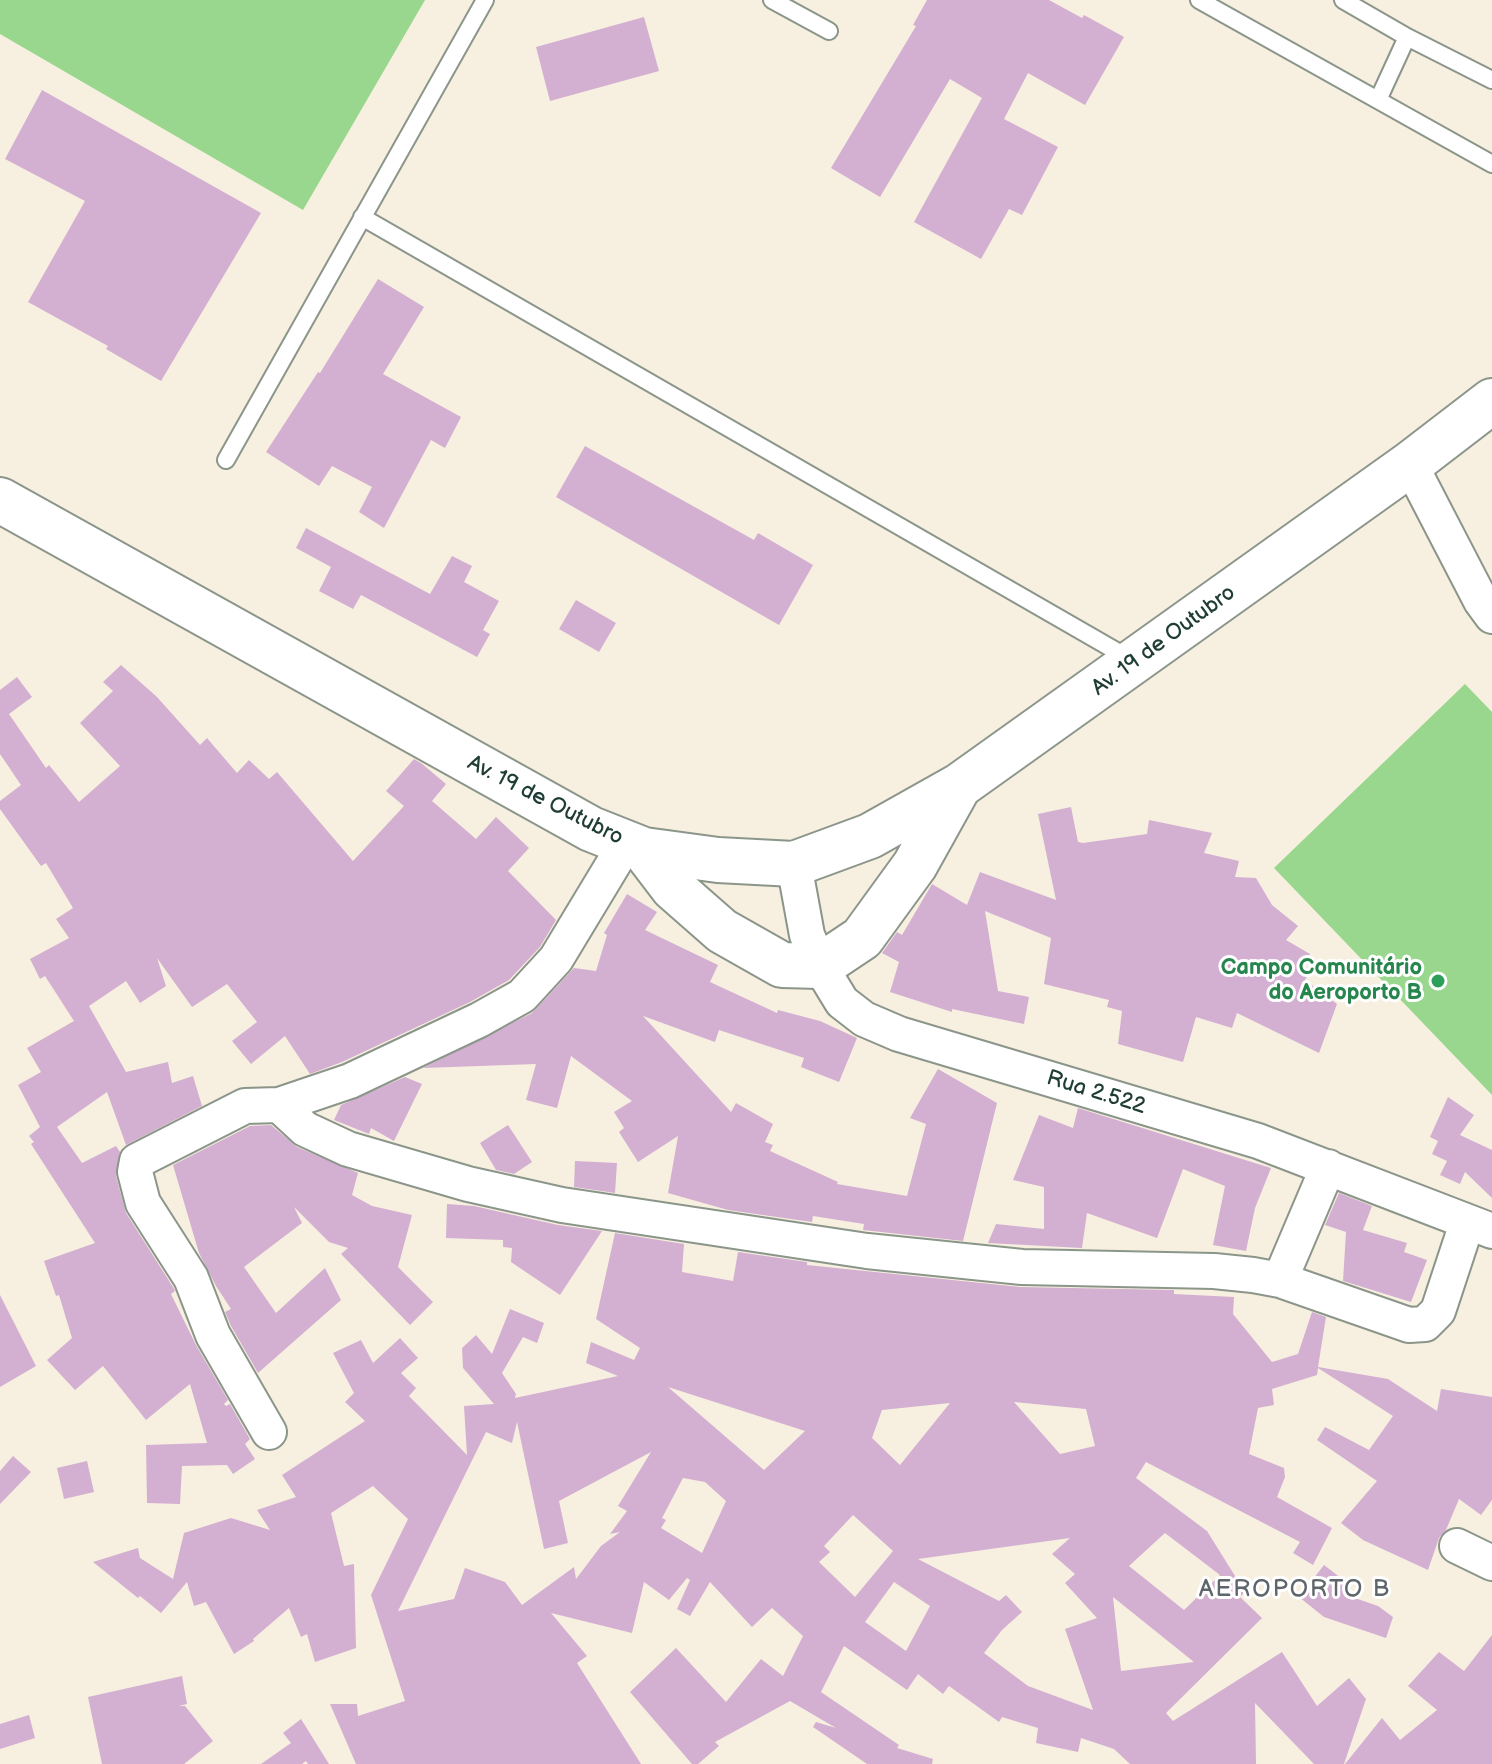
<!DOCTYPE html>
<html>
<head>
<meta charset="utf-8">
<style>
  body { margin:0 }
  canvas { display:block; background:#f7efdf }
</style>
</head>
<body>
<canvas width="1492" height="1764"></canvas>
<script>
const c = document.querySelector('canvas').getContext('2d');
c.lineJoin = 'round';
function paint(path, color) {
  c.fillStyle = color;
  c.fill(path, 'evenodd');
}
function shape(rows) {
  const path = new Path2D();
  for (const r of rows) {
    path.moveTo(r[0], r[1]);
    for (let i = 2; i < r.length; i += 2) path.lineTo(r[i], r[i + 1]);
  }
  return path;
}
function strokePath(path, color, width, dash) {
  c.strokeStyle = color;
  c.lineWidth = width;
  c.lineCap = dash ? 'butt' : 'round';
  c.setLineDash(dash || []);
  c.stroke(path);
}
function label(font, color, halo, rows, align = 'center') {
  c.font = font + ' "Balsamiq Sans",sans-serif';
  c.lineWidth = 6;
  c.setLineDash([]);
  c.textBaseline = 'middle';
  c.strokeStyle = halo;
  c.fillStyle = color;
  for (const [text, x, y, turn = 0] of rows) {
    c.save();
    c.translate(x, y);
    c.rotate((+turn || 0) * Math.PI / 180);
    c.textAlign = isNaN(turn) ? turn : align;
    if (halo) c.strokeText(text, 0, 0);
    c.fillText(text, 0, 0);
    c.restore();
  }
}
paint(shape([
  [0,0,425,0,303,210,0,34],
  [1465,684,1492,712,1492,1095,1274,868]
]), '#98d78d');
paint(shape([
  [927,0,1049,0,1082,18,1084,15,1124,37,1085,105,1028,73,1004,119,1058,147,1022,215,1009,209,981,259,914,222,982,98,950,79,880,197,831,168,916,26,913,25],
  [644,17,659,71,550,101,536,47],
  [42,90,261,213,161,381,106,349,108,346,28,302,85,201,5,159],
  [378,279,424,307,383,374,461,417,445,448,431,440,384,528,359,512,372,487,332,466,319,486,266,452,318,372,320,373],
  [585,446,754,540,758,533,813,565,779,625,556,497],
  [306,528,430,594,452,556,472,566,464,582,499,601,483,630,490,634,477,657,361,595,353,609,319,591,331,567,296,548],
  [576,600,616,623,599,652,559,629],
  [121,665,157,697,200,745,207,738,237,773,249,760,269,779,277,772,353,861,404,806,386,791,414,759,421,763,446,784,432,801,476,839,496,817,529,848,508,871,556,920,540,947,509,980,470,1002,342,1062,310,1074,285,1036,251,1064,232,1041,257,1022,227,984,192,1007,157,958,166,986,140,1003,126,981,89,1006,126,1072,168,1062,172,1083,193,1076,202,1106,126,1145,107,1092,57,1127,82,1163,116,1146,120,1152,116,1176,126,1213,173,1287,175,1291,171,1294,196,1345,228,1400,224,1404,226,1406,230,1404,250,1439,245,1444,255,1459,233,1474,227,1465,182,1466,180,1504,147,1503,146,1445,207,1443,190,1384,146,1420,103,1366,75,1390,47,1360,72,1338,59,1295,56,1296,44,1261,95,1243,31,1144,34,1142,29,1136,40,1127,18,1085,41,1072,27,1048,74,1021,45,976,40,979,30,959,69,938,56,919,73,908,46,863,41,866,0,809,0,801,21,785,0,754,0,690,17,677,32,697,9,714,46,768,49,765,79,802,120,766,80,723,113,691,103,682],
  [1071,807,1078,842,1083,843,1147,834,1149,820,1212,833,1204,853,1239,861,1235,877,1256,878,1272,905,1298,926,1286,940,1310,954,1302,969,1309,973,1305,980,1337,1004,1319,1053,1237,1013,1232,1028,1196,1017,1183,1062,1118,1044,1122,1011,1107,1007,1109,1000,1044,984,1051,938,985,911,998,991,1029,997,1024,1024,952,1009,952,1012,890,992,899,962,882,953,897,932,902,935,932,884,967,905,980,872,1056,900,1038,814],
  [627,894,657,912,645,930,718,965,710,982,777,1013,778,1010,820,1021,857,1038,839,1082,801,1067,804,1058,719,1030,715,1042,643,1016,731,1112,736,1103,773,1124,765,1142,773,1145,770,1151,838,1182,837,1184,907,1196,926,1124,910,1118,938,1069,997,1103,963,1241,863,1230,864,1224,813,1216,812,1222,728,1210,668,1193,678,1136,638,1162,619,1132,624,1128,614,1112,632,1101,571,1056,557,1108,526,1100,536,1064,423,1068,532,1013,574,968,596,971,607,935,604,933],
  [405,1077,422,1084,394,1141,371,1128,369,1134,334,1120,341,1105],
  [1448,1097,1474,1115,1460,1135,1492,1150,1492,1198,1465,1172,1460,1184,1440,1175,1447,1161,1432,1154,1438,1141,1430,1137],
  [1078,1108,1271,1168,1255,1208,1246,1251,1213,1245,1225,1186,1183,1169,1157,1238,1087,1213,1082,1248,988,1243,996,1224,1044,1229,1044,1187,1013,1180,1039,1115,1073,1128],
  [271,1125,297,1147,358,1173,352,1195,372,1206,412,1215,398,1267,433,1302,410,1325,341,1254,348,1248,329,1242,294,1207,302,1223,244,1267,276,1313,325,1268,341,1300,258,1373,231,1326,225,1312,231,1309,216,1286,199,1253,173,1165,250,1126],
  [508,1125,532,1162,514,1174,496,1170,480,1143],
  [575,1161,617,1163,615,1193,574,1187],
  [1339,1193,1372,1206,1363,1230,1407,1243,1404,1252,1427,1260,1411,1302,1343,1281,1346,1232,1325,1225],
  [447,1204,474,1206,558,1225,602,1231,560,1295,511,1262,512,1248,503,1247,503,1240,446,1238],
  [615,1233,684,1244,682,1272,733,1281,738,1252,807,1262,807,1265,1020,1287,1174,1290,1174,1294,1234,1297,1233,1314,1272,1362,1298,1354,1312,1312,1326,1317,1318,1367,1388,1379,1437,1411,1441,1389,1492,1397,1492,1500,1481,1515,1459,1499,1446,1530,1439,1538,1428,1570,1363,1540,1341,1523,1377,1481,1317,1440,1325,1427,1369,1450,1393,1416,1318,1368,1317,1375,1272,1389,1274,1405,1258,1408,1249,1454,1284,1468,1285,1477,1277,1497,1332,1528,1313,1565,1293,1553,1300,1542,1146,1462,1136,1478,1207,1531,1245,1592,1240,1597,1262,1618,1166,1713,1173,1721,1282,1652,1317,1706,1349,1678,1366,1699,1344,1764,1314,1764,1255,1703,1256,1764,1130,1764,1114,1749,1081,1738,1078,1752,1036,1743,1038,1728,1002,1717,999,1722,949,1686,943,1694,918,1674,907,1690,844,1646,821,1692,899,1745,897,1748,933,1759,932,1764,867,1764,813,1727,816,1722,836,1728,790,1701,715,1742,719,1746,698,1764,692,1764,630,1692,676,1648,726,1702,761,1659,783,1676,803,1636,772,1608,752,1627,710,1582,690,1616,677,1609,690,1580,687,1578,669,1600,644,1582,632,1633,551,1613,587,1656,577,1663,641,1764,356,1764,330,1704,357,1704,358,1716,405,1701,371,1595,408,1519,373,1486,331,1513,344,1566,354,1564,356,1648,315,1662,307,1634,301,1637,289,1608,253,1639,254,1641,234,1654,206,1602,194,1606,187,1582,161,1613,140,1596,138,1598,93,1562,138,1548,140,1558,173,1579,184,1533,231,1518,270,1530,257,1510,296,1497,282,1475,365,1421,345,1402,354,1393,333,1353,361,1340,373,1363,400,1338,418,1358,401,1373,416,1388,409,1396,467,1455,464,1406,494,1404,463,1368,462,1348,476,1335,492,1354,510,1309,544,1323,537,1343,523,1337,502,1373,516,1394,515,1398,618,1376,586,1363,591,1342,634,1360,640,1348,596,1319],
  [668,1387,805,1431,764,1470],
  [1014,1402,1086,1409,1095,1446,1060,1454],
  [950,1403,900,1465,872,1438,882,1410],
  [517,1422,544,1549,568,1543,559,1501,651,1452,618,1506,627,1511,610,1534,620,1532,601,1546,576,1579,574,1567,522,1605,505,1582,465,1568,454,1599,398,1611,486,1432,512,1443],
  [683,1478,705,1482,726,1501,702,1553,661,1528,666,1520,662,1518],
  [853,1515,893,1551,855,1597,819,1562,830,1552,824,1546],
  [1165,1533,1220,1575,1184,1610,1129,1566],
  [1070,1538,1052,1554,1075,1574,1065,1583,1097,1618,1065,1629,1093,1710,1028,1686,984,1653,1002,1630,1022,1612,1006,1595,999,1601,918,1559],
  [894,1582,930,1606,906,1651,865,1622],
  [1113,1597,1194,1662,1121,1671],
  [0,1295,36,1366,0,1387],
  [13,1456,31,1472,0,1504,0,1471],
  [87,1461,94,1492,64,1499,57,1468],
  [1324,1565,1350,1585,1343,1594,1378,1606,1393,1617,1386,1638,1324,1617,1299,1597],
  [1492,1635,1492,1764,1345,1764,1382,1718,1400,1740,1437,1710,1408,1686,1439,1652,1464,1671],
  [182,1676,187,1704,179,1706,185,1706,213,1741,184,1764,102,1764,88,1697],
  [29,1715,35,1738,0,1749,0,1724],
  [301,1719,329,1764,308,1764,306,1761,302,1764,261,1764,291,1743,283,1733]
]), '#d3b0d2');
const lane = shape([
  [772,0,829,31],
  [1199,0,1492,164],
  [1343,0,1407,37,1378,100],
  [1407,37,1492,80],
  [362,217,1130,659],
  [226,460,485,0]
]);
const street = shape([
  [1410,464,1481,601,1492,616],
  [794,864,807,935,820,966,842,1002,864,1019,899,1034,1258,1141,1492,1231],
  [279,1105,305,1129,348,1149,468,1184,562,1205,867,1251,1022,1267,1214,1271,1253,1275,1280,1280,1409,1325,1425,1324,1438,1311,1467,1223],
  [1280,1280,1328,1167],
  [269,1432,213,1335,191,1278,143,1203,135,1172,137,1161,245,1106,279,1105,350,1081,479,1020,522,996,556,959,626,843],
  [1457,1546,1492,1563]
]);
const secondary = shape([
  [0,500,591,829,644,850,718,860,794,864,870,836,959,786,1410,464,1492,401],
  [644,850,673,888,722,931,782,965,820,966,862,938,915,865,959,786]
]);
strokePath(lane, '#8b968a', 20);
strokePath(street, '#8b968a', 38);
strokePath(secondary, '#8b968a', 48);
strokePath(lane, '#fff', 16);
strokePath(street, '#fff', 34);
strokePath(secondary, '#fff', 44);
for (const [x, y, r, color] of [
  [1438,981,8,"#2e9e5b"]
]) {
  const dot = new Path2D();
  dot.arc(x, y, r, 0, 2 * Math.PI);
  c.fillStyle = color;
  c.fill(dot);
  strokePath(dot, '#fff', 3);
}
label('22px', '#1f3d34', '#fff', [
  ["Av. 19 de Outubro",1164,641,-36],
  ["Av. 19 de Outubro",545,801,27],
  ["Rua 2.522",1096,1093,17]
]);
label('bold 22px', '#27864d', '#fff', [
  ["Campo Comunitário",1422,968],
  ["do Aeroporto B",1422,993]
], 'right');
c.letterSpacing = '2px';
label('24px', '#5e656b', '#fff', [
  ["AEROPORTO B",1295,1590]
]);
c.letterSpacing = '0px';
</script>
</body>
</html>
